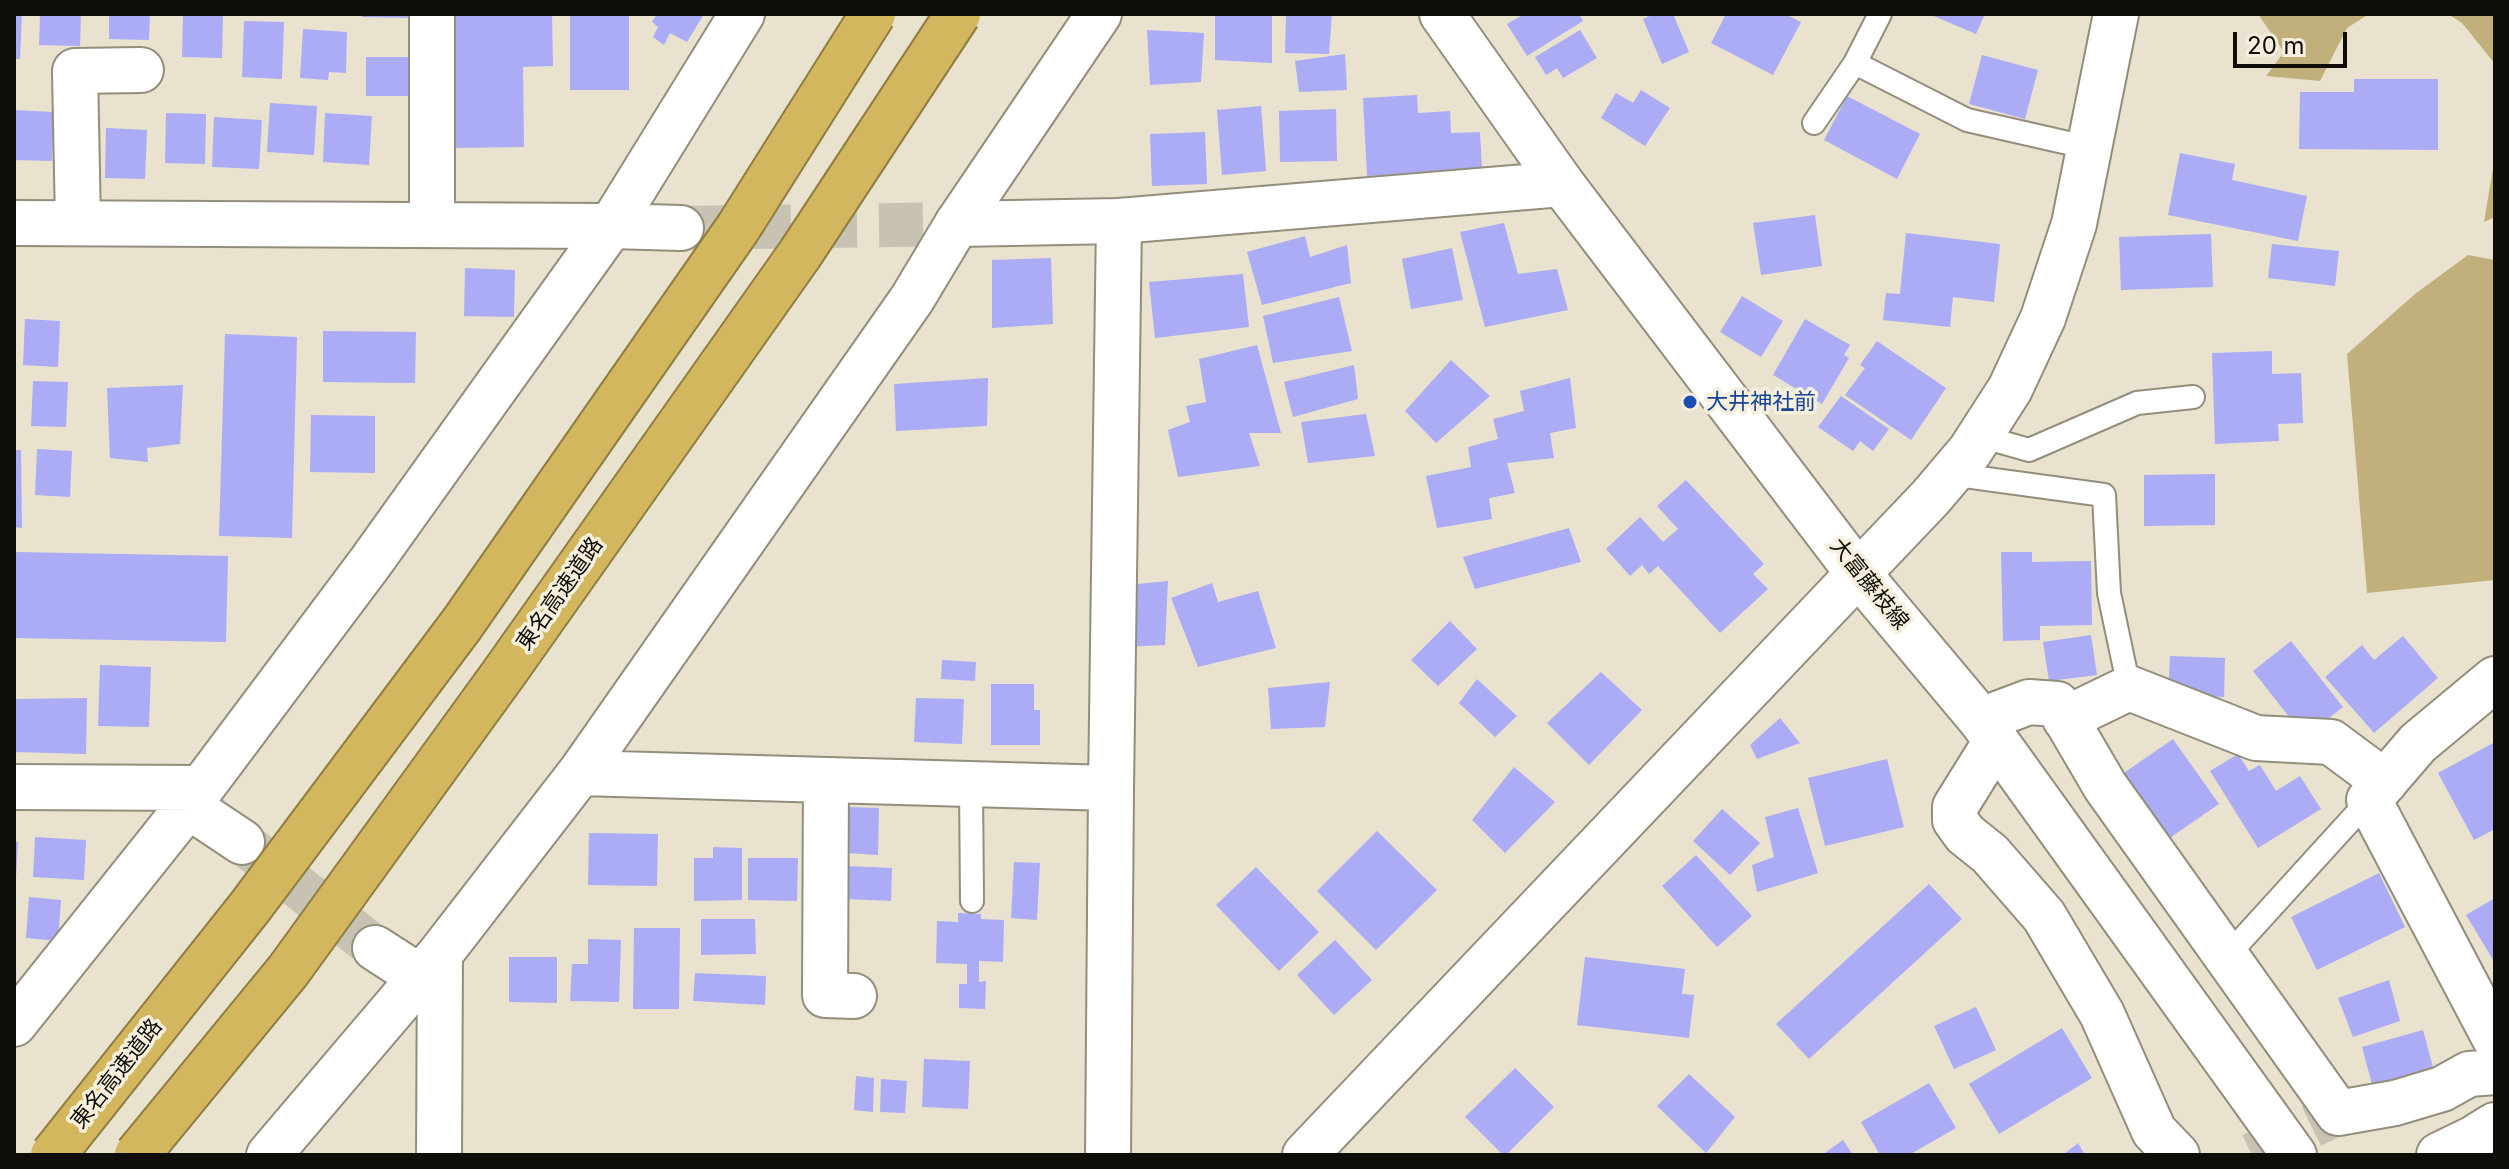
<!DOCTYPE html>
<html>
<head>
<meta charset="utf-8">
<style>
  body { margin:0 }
  #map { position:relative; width:2509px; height:1169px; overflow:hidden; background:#e8e2cf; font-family:Inter,sans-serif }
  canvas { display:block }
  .frame { position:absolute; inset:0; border:16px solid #0f0d07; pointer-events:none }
  .scale { position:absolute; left:2233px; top:32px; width:114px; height:36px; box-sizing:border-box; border:4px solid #0f0d07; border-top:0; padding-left:10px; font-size:24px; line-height:28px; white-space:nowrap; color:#0f0d07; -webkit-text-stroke:6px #f5efdc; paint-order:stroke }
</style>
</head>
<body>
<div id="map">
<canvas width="2509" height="1169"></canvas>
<div class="frame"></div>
<div class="scale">20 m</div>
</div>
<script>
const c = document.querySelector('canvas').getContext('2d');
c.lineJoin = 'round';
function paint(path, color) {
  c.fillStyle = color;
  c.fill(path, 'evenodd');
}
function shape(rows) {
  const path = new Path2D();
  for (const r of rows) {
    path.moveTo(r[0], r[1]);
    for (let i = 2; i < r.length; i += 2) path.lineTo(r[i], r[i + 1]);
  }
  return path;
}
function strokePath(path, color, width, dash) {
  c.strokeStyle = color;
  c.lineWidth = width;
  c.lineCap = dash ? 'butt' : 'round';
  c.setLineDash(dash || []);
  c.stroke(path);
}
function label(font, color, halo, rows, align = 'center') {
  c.font = font + ' Inter,"Noto Sans JP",sans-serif';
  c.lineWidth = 7;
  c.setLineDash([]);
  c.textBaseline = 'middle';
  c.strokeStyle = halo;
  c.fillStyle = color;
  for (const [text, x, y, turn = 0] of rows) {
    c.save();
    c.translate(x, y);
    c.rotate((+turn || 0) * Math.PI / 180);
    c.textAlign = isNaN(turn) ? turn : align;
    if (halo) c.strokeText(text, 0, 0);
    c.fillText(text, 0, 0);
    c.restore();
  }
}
paint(shape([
  [2258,14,2369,14,2347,28,2320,81,2266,76,2284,52],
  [2448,14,2495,14,2495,64,2462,23],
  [2495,156,2495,217,2484,222],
  [2468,255,2495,260,2495,580,2367,593,2347,354,2415,294]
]), '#c1b07c');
paint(shape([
  [14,14,22,14,20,59,14,59],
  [40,14,81,14,80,46,39,45],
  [109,14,150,14,149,40,109,39],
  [183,14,223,14,222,58,182,57],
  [362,14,420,14,419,18,362,17],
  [449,14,552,14,553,66,523,67,524,147,451,148],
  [570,14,629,14,629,90,570,90],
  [657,14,704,14,687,42,670,33,664,45,653,37,658,27,652,22],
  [1215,14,1272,14,1272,63,1215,60],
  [1286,14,1332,14,1329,54,1285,53],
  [1524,14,1579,14,1583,21,1527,56,1507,24],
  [1654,14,1673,14,1689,52,1662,64,1643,19],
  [1726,14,1785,14,1801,22,1773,75,1711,43],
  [1929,14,1985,14,1976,34],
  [244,21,284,22,282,79,242,77],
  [303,29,347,32,346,73,329,72,328,80,300,78],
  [1147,30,1204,33,1201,82,1150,85],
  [1580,30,1597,58,1563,78,1557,68,1546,75,1535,57],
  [1345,54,1347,90,1299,92,1295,61],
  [1982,55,2038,70,2025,119,1969,104],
  [366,57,418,57,417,96,366,96],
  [2354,79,2438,79,2438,150,2299,149,2300,92,2354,92],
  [1641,90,1670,108,1645,146,1601,118,1616,93,1633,103],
  [1417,95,1418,113,1450,111,1451,133,1480,132,1482,170,1367,176,1363,98],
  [1847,96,1920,134,1897,179,1824,140],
  [270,103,317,106,314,155,267,152],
  [1261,106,1266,171,1222,175,1217,110],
  [1336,109,1337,161,1280,162,1279,111],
  [14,110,54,112,52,161,14,160],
  [166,113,206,114,205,164,165,163],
  [325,113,372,116,369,165,323,162],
  [214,117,262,120,259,169,212,167],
  [106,128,147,130,145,179,105,178],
  [1205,132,1207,184,1152,186,1150,134],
  [2180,153,2235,164,2232,180,2307,196,2298,241,2168,215],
  [1815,215,1822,266,1761,275,1753,223],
  [1504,223,1518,274,1557,269,1568,310,1485,327,1460,232],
  [1906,233,2000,244,1994,302,1953,297,1950,327,1883,320,1886,293,1900,294],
  [2211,234,2213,287,2121,290,2119,237],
  [1305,236,1310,257,1347,245,1351,283,1262,305,1247,252],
  [2272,244,2339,251,2335,286,2268,278],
  [1452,248,1463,300,1411,309,1402,259],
  [1051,258,1053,324,992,328,992,260],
  [465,268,515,270,514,317,464,316],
  [1243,274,1249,327,1155,338,1149,282],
  [1742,296,1783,321,1761,357,1720,332],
  [1339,297,1352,351,1273,363,1263,316],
  [25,319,60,321,58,367,23,365],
  [1805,319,1850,345,1844,355,1849,358,1822,404,1773,375],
  [323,331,416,332,415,383,323,382],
  [225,334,297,337,292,538,219,536],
  [1877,341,1946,388,1911,440,1845,395,1865,368,1860,365],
  [1257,345,1281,433,1249,433,1260,466,1178,477,1168,430,1190,422,1186,406,1206,402,1199,359],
  [2272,351,2272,374,2301,373,2303,423,2278,424,2279,441,2215,444,2212,353],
  [1451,360,1490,396,1436,443,1405,411],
  [1354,365,1358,399,1293,417,1284,382],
  [988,378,987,426,896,431,894,384],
  [1570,378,1576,428,1550,433,1554,458,1507,463,1515,493,1489,498,1492,519,1437,528,1426,476,1471,467,1468,447,1498,439,1493,419,1524,411,1520,391],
  [33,381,68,382,66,427,31,426],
  [183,385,180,444,147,448,148,462,110,458,107,388],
  [1841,396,1889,429,1873,451,1860,441,1853,451,1818,427],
  [1366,414,1375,456,1308,463,1301,422],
  [311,415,375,416,375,473,310,472],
  [37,449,72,451,70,497,35,495],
  [14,450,21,450,22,528,14,527],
  [2215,474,2215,525,2144,526,2144,475],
  [1686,480,1764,564,1753,574,1768,589,1720,633,1658,566,1649,574,1642,565,1630,576,1606,549,1640,517,1663,542,1678,529,1657,506],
  [1569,528,1581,562,1475,589,1463,557],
  [14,552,228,556,226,642,14,638],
  [2001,552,2032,552,2032,562,2091,561,2092,625,2040,626,2040,640,2003,641],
  [1168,581,1165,645,1124,647,1128,585],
  [1212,583,1218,602,1258,591,1276,648,1198,667,1171,598],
  [1450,621,1477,649,1438,686,1411,660],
  [2091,635,2097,675,2049,681,2043,642],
  [2403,636,2438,678,2374,733,2325,677,2362,645,2374,660],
  [2291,641,2343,707,2305,737,2253,671],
  [2170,656,2225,658,2224,697,2168,695],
  [942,660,976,662,975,681,941,679],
  [100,665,151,667,149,727,98,726],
  [1601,672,1642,710,1589,765,1547,723],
  [1477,679,1517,716,1495,737,1459,703],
  [1330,682,1325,727,1271,729,1268,688],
  [991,684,1034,684,1034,710,1040,710,1040,745,991,745],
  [87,698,86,754,14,752,14,699],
  [916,698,964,699,962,744,914,742],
  [1780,718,1800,743,1757,759,1750,745],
  [2173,739,2219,804,2164,842,2118,777],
  [2495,742,2495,829,2474,840,2438,773],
  [2238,754,2249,771,2260,765,2276,791,2300,776,2321,809,2258,848,2210,771],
  [1887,759,1904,827,1825,846,1808,778],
  [1514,767,1555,802,1505,853,1472,820],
  [847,807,879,808,878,855,846,853],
  [1798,808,1818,873,1757,892,1752,865,1774,857,1765,817],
  [1722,809,1760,843,1730,875,1693,841],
  [1377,831,1437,890,1376,950,1317,891],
  [589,833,658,834,657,886,588,885],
  [35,837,86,840,84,880,33,877],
  [14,842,18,842,16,878,14,878],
  [713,847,742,848,742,900,694,901,694,858,713,858],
  [1696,855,1752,916,1717,947,1662,886],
  [748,858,798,858,797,901,748,900],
  [1014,862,1040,863,1037,920,1011,918],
  [848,866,892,868,891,901,847,899],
  [1256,867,1319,932,1279,971,1216,905],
  [2379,873,2405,927,2317,970,2291,917],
  [1929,884,1962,919,1809,1059,1776,1024],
  [29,897,61,900,58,941,26,938],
  [2495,898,2495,963,2466,915],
  [958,913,981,914,981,919,1004,920,1003,962,979,961,979,982,986,981,985,1009,959,1008,959,984,967,984,967,964,936,963,937,921,958,922],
  [701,919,755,919,756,954,701,955],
  [634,928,680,928,679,1009,633,1009],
  [588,939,621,940,619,1002,570,1001,572,964,588,964],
  [1335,940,1372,980,1334,1015,1297,975],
  [509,957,557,957,557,1003,509,1002],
  [1585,957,1685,969,1682,994,1694,995,1689,1038,1577,1025],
  [695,973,766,976,765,1005,693,1001],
  [2389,980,2400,1021,2353,1037,2338,998],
  [1976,1007,1996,1050,1954,1069,1934,1026],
  [2062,1028,2092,1078,1999,1134,1969,1084],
  [2423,1030,2434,1071,2373,1088,2362,1047],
  [924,1059,970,1061,968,1109,922,1107],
  [1515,1068,1554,1107,1506,1155,1503,1155,1465,1117],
  [1689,1074,1735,1117,1706,1153,1657,1106],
  [856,1076,874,1078,873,1112,854,1110],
  [881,1079,907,1081,905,1113,880,1112],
  [1929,1083,1956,1128,1909,1155,1880,1155,1861,1122],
  [1843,1140,1853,1155,1822,1155],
  [2078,1143,2085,1155,2063,1155]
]), '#abacf5');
strokePath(shape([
  [242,842,375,948],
  [2252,1155,2338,1113]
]), '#c7c2b1', 44, [44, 22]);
strokePath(shape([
  [681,228,957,224]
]), '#c7c2b1', 44, [44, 22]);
const service = shape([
  [1855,63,1880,14],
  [1814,123,1855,63,1967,120,2090,148],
  [1980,436,2029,450,2137,403,2193,397],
  [1950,474,2104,495,2109,593,2129,688],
  [971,784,972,901],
  [2227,956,2369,800]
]);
const minor = shape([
  [78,223,75,71,141,70],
  [432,225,432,14],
  [2495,679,2418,743,2369,800,2495,1039],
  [2065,719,2129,688,2256,738,2331,742,2385,782],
  [1981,720,2029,702,2057,704,2105,786,2338,1113,2395,1103,2442,1089,2469,1074,2495,1072],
  [1996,741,1955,807,1955,820,1965,834,1990,854,2044,916,2102,1014,2154,1131,2177,1155],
  [580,773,1111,788,1119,221],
  [826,780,825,995,854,996],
  [14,787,201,788],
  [188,806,242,842],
  [375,948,420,977],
  [14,1024,188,806,370,563,611,226,742,14],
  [269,1155,440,954,580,773,912,299,957,224,1099,14],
  [439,1155,440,954],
  [1108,1155,1111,788],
  [2439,1155,2474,1138,2495,1125]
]);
const tertiary = shape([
  [14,223,611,226,681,228],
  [957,224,1119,221,1562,184],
  [1305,1155,1931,497,1970,451,2010,389,2043,318,2074,224,2116,14]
]);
const secondary = shape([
  [1442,14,1562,184,1857,572,1981,720,2294,1155]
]);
strokePath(service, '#938d7b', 26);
strokePath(minor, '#938d7b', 48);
strokePath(tertiary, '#938d7b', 48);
strokePath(secondary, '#938d7b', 48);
strokePath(service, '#fff', 22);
strokePath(minor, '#fff', 44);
strokePath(tertiary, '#fff', 44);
strokePath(secondary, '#fff', 44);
const motorwayBridge = shape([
  [53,1155,250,907,462,624,738,228,873,14],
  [137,1155,288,971,504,673,800,254,958,14]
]);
strokePath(motorwayBridge, '#8e7c40', 48, []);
strokePath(motorwayBridge, '#d3b75f', 44);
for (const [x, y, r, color] of [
  [1690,402,8,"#1a4fb4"]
]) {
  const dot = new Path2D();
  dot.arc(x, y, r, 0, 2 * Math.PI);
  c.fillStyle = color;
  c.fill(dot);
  strokePath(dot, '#f5efdc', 3);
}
label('22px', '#164399', '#f5efdc', [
  ["大井神社前",1706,402]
], 'left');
label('22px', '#0f0d07', '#f5efdc', [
  ["大富藤枝線",1869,584,51],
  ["東名高速道路",560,594,-55],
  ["東名高速道路",117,1074,-52]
]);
</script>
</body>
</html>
